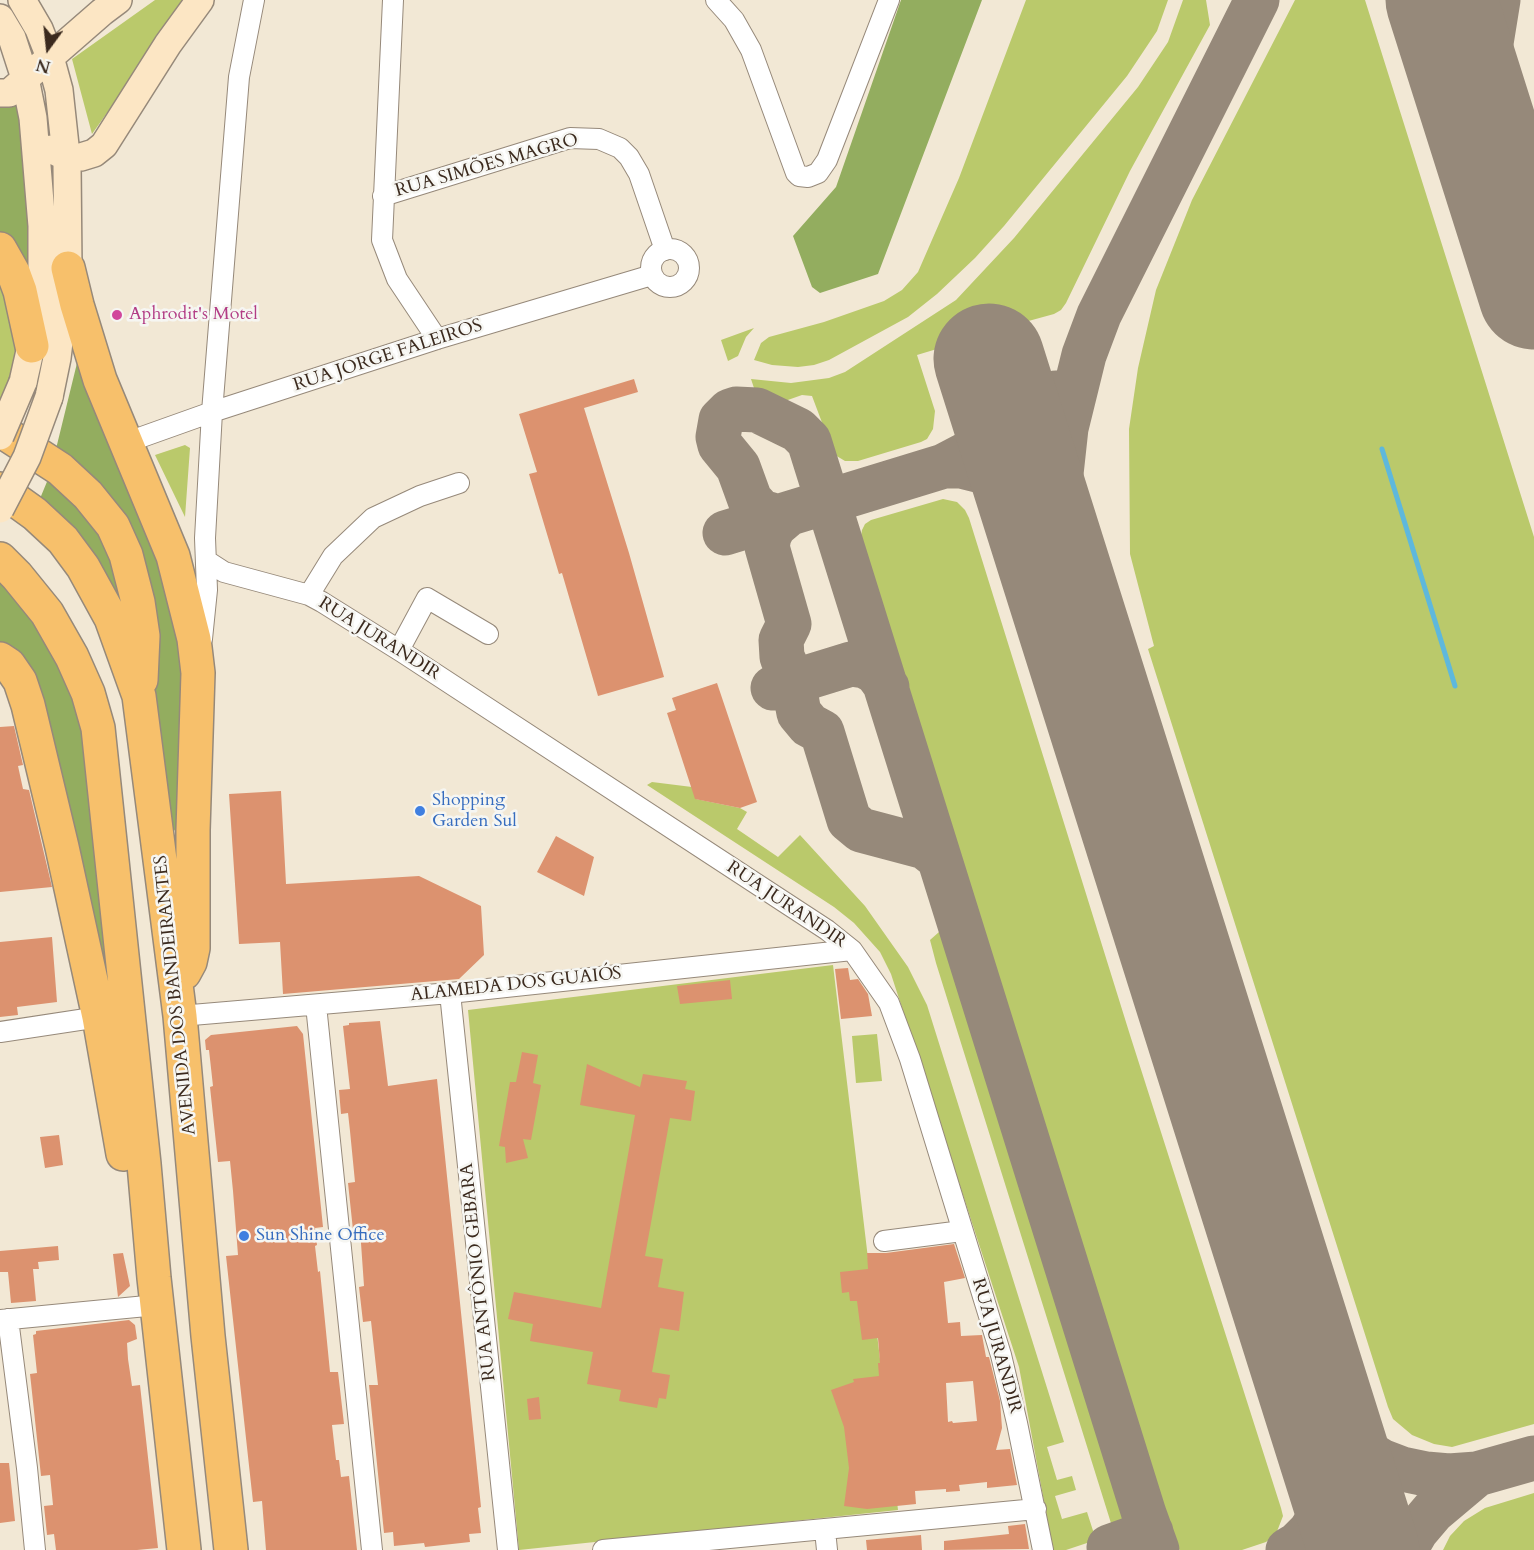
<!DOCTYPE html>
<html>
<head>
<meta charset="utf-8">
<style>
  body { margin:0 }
  #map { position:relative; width:1534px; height:1550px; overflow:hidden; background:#f2e8d5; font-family:Cardo,serif }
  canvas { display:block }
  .north { position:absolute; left:18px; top:18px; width:60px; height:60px; -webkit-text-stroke:4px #f6f6f2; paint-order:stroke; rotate:195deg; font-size:16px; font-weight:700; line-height:24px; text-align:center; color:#3b2a1e }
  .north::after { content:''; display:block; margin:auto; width:21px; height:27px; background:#3b2a1e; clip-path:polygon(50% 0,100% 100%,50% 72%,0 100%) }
</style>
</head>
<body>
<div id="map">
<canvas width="1534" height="1550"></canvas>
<div class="north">N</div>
</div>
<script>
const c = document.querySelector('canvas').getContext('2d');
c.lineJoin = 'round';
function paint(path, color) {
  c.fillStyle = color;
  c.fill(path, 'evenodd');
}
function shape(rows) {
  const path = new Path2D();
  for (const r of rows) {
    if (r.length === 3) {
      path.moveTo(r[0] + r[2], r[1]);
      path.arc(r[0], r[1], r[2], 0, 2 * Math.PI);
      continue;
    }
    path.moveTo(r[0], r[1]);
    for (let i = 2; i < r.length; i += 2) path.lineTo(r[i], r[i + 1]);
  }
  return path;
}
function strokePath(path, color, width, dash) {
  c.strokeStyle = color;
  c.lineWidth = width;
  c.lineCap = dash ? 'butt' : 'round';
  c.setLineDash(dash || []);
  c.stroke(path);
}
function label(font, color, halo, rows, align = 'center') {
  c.font = font + ' Cardo,serif';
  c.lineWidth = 5;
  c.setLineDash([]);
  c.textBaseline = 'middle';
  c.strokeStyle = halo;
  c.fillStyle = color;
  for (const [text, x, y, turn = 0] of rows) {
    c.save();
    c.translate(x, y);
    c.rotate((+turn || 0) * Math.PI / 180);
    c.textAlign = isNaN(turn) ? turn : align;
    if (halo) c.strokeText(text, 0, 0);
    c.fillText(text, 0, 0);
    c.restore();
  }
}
paint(shape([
  [155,0,187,0,92,134,72,59],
  [1026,0,1168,0,1157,31,1127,76,1004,226,975,258,937,294,908,317,829,360,814,365,798,367,772,365,754,360,761,343,769,337,824,322,884,301,902,290,918,272,959,178],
  [1183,0,1206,0,1210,25,1130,171,1066,303,1061,310,1054,314,1003,328,995,310,953,324,960,342,917,355,935,411,933,429,927,439,921,442,858,461,845,461,835,455,832,449,812,396,802,395,785,401,756,394,751,379,791,383,829,378,845,372,956,300,1014,238,1138,87,1168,42],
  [1295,0,1365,0,1534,537,1534,1424,1452,1447,1434,1444,1412,1435,1393,1419,1388,1407,1148,649,1154,646,1130,554,1129,429,1138,368,1156,290,1192,200],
  [0,269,20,346,0,411],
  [754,328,746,337,738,356,728,361,721,340],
  [185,445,190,448,185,517,155,455],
  [943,499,957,502,965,510,969,518,1130,1035,1281,1508,1283,1516,1276,1534,1266,1542,1242,1550,1180,1550,1173,1544,1170,1538,1021,1068,859,548,862,530,865,524,871,520],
  [652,782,692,787,696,799,740,808,747,812,737,829,778,857,800,835,865,906,908,967,927,1005,1064,1442,1047,1447,1057,1480,1072,1476,1076,1490,1055,1496,1062,1519,1087,1512,1096,1540,1066,1550,1053,1550,1019,1367,891,974,880,952,854,923,834,907,647,785],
  [939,932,949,936,955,949,1134,1522,1127,1533,1121,1536,1115,1536,936,963,930,940],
  [833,965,898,1510,519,1550,468,1010],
  [877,1034,882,1081,856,1083,852,1036],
  [1534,1493,1534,1550,1443,1550,1450,1536,1464,1521,1485,1508]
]), '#bac96b');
paint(shape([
  [901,0,982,0,878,274,820,293,812,287,793,236,836,187],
  [8,100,17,107,24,136,29,221,29,289,0,238,0,101],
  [78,359,158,558,181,639,186,692,182,820,174,831,170,826,149,698,148,600,55,453],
  [51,472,105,531,135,636,39,501],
  [0,573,38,619,78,697,126,1070,0,652]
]), '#93ad5f');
strokePath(shape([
  [1382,449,1455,686]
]), '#5eb8dc', 5);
strokePath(shape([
  [1496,174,1489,121,1487,68,1498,0],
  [1010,425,986,444,944,466,961,466,997,475,1013,486,1042,526],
  [1023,466,1056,393],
  [787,515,775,516,761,512,750,500,738,467,720,445,718,437,721,420,730,411,736,409,757,410,798,430,809,441,1144,1514,1157,1550],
  [787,515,774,526,769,536,767,547,789,624,781,640,782,657,788,670,801,679,796,697,799,713,809,725,822,732,849,820,861,830,925,847,939,858],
  [725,533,944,466],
  [773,688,851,664,865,666,876,672,887,687],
  [1093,690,1062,564,1059,492,1066,428,1084,355,1099,315,1257,0],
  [1305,1363,1337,1427,1363,1450,1381,1461,1402,1469,1426,1474,1449,1476,1477,1474,1433,1511,1416,1531,1405,1550],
  [1477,1474,1534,1458],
  [1109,1547,1151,1532],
  [1288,1550,1298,1544,1310,1532,1328,1504,1336,1460]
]), '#96897a', 45);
strokePath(shape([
  [1441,0,1534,294],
  [989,359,1364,1550]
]), '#96897a', 111);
paint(shape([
  [634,379,638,392,584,408,629,553,664,677,598,696,562,573,559,574,529,474,537,472,519,414],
  [717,683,757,802,740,808,695,799,667,713,676,710,672,698],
  [14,726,23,765,18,766,23,789,29,790,52,887,0,892,0,727],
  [281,791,286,884,419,876,481,906,484,955,459,979,283,994,280,942,239,944,229,794],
  [556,836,594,857,584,896,537,872],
  [52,937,57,1002,17,1007,18,1015,0,1017,0,942],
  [848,968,850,980,858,979,868,994,872,1016,841,1019,835,969],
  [730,980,732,999,680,1004,677,986],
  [380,1021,388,1086,437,1079,481,1507,478,1508,481,1533,469,1534,470,1542,425,1547,424,1543,394,1546,393,1532,384,1533,369,1385,378,1385,371,1321,363,1322,359,1287,364,1286,360,1229,353,1230,348,1183,355,1182,350,1131,348,1113,341,1114,339,1090,350,1089,343,1026,349,1025,349,1023],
  [297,1026,303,1034,323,1227,315,1228,317,1245,315,1246,318,1272,320,1271,330,1372,338,1372,344,1424,332,1425,336,1460,339,1460,341,1477,349,1476,357,1550,266,1550,262,1501,253,1502,226,1256,238,1255,233,1191,230,1161,218,1162,210,1087,213,1086,209,1050,206,1050,205,1040,211,1035],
  [522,1052,538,1055,533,1083,541,1085,531,1140,523,1139,528,1158,506,1163,505,1147,499,1146,510,1082,516,1082],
  [587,1064,640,1087,643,1074,687,1081,685,1089,695,1091,691,1121,670,1118,645,1256,663,1259,658,1287,684,1292,679,1331,660,1328,652,1372,670,1375,666,1399,659,1398,657,1408,619,1401,621,1390,587,1384,593,1352,530,1341,533,1324,508,1319,514,1292,601,1308,635,1115,580,1105],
  [59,1135,63,1165,45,1168,40,1137],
  [954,1244,965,1278,944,1282,948,1323,960,1322,961,1336,982,1335,986,1357,989,1357,1000,1401,1002,1428,996,1450,1010,1449,1017,1485,987,1488,987,1482,959,1485,960,1491,946,1492,946,1489,915,1491,916,1504,867,1509,844,1506,849,1468,844,1427,831,1390,854,1382,853,1379,879,1376,878,1363,880,1363,878,1338,862,1340,857,1301,850,1301,849,1292,842,1293,840,1272,868,1269,867,1253,886,1253],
  [973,1381,977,1421,953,1423,952,1421,948,1422,946,1383],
  [58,1246,59,1260,38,1262,39,1269,33,1269,36,1301,11,1303,8,1272,0,1272,0,1251],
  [123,1253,130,1286,118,1297,113,1254],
  [129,1320,135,1325,137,1339,127,1343,128,1359,132,1386,140,1385,158,1548,137,1550,56,1550,54,1534,47,1535,44,1506,53,1505,50,1475,41,1476,31,1383,30,1374,37,1373,33,1335,36,1334,36,1331],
  [539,1397,541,1419,529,1420,527,1399],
  [0,1463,9,1463,15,1521,0,1523],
  [1025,1524,1029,1549,944,1550,944,1541,1009,1534,1008,1526],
  [921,1535,922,1550,867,1550,866,1540]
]), '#dc926f');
const street = shape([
  [393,0,382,240,397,279,437,339],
  [716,0,734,20,751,50,796,173,799,176,808,177,818,173,827,160,889,0],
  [383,196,570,138,599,139,620,148,629,157,639,174,665,250],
  [670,268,19],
  [125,443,212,412,437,339,652,275],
  [207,561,224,572,309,595,322,602,402,652,827,930,852,950,889,1003,910,1059,1001,1355,1017,1423,1043,1550],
  [309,595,333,556,373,518,420,496,459,483],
  [202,639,207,590,205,538,212,412,239,77,254,0],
  [399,650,427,598,488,634],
  [450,993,508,1550],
  [316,1005,372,1550],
  [180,1016,450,993,852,950],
  [0,1032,99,1017],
  [884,1241,962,1231],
  [8,1319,27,1468,35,1550],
  [0,1320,157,1305],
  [825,1530,827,1550],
  [603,1550,1036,1509]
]);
const secondary = shape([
  [22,0,39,29,50,57,59,90,67,164,68,268,57,358,49,397],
  [0,18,12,38,25,78,33,118,42,226,42,275,39,311,23,382],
  [0,93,9,93,102,12,118,0],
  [51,149,66,157,81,157,94,153,104,145,168,44,200,0]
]);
const highway = shape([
  [0,249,13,272,20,291,32,346],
  [68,268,77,305,100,380,173,556,194,639,198,673,193,830,193,948,190,962,184,973],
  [0,430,60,469,88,495,113,526,126,555,138,602,143,636,141,680],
  [0,489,35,514,63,540,83,567,111,618,139,696,180,1016,208,1336,231,1550],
  [0,559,17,576,47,613,72,657,88,693,98,728,144,1164,154,1278,184,1550],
  [0,659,9,665,20,681,28,705,62,847,99,1017,123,1154]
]);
strokePath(street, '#96897a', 22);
strokePath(secondary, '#96897a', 30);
strokePath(highway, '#96897a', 36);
strokePath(street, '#fff', 20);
strokePath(secondary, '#fce6c4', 27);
strokePath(highway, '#f7c06b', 33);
const secondaryBridge = shape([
  [0,436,23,382],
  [0,509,27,457,49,397]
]);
strokePath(secondaryBridge, '#96897a', 30, []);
strokePath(secondaryBridge, '#fce6c4', 27);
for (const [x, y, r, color] of [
  [117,315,6,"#d1479c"],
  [420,811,6,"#3f7fe0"],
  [244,1236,6,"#3f7fe0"]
]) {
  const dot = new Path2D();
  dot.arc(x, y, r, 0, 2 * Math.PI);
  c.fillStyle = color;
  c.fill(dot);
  strokePath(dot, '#f6f6f2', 2);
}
label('18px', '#3b2a1e', '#f6f6f2', [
  ["RUA SIMÕES MAGRO",487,166,-16],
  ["RUA JORGE FALEIROS",388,356,-18],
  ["RUA JURANDIR",379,639,32],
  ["RUA JURANDIR",786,905,34],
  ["ALAMEDA DOS GUAIÓS",516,985,-6],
  ["AVENIDA DOS BANDEIRANTES",176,995,-96],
  ["RUA ANTÔNIO GEBARA",479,1272,-96],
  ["RUA JURANDIR",996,1346,74]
]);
label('18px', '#b23c85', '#f6f6f2', [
  ["Aphrodit's Motel",129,315]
], 'left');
label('18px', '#366cbe', '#f6f6f2', [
  ["Shopping",432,801],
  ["Garden Sul",432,822],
  ["Sun Shine Office",256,1236]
], 'left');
</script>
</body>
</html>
